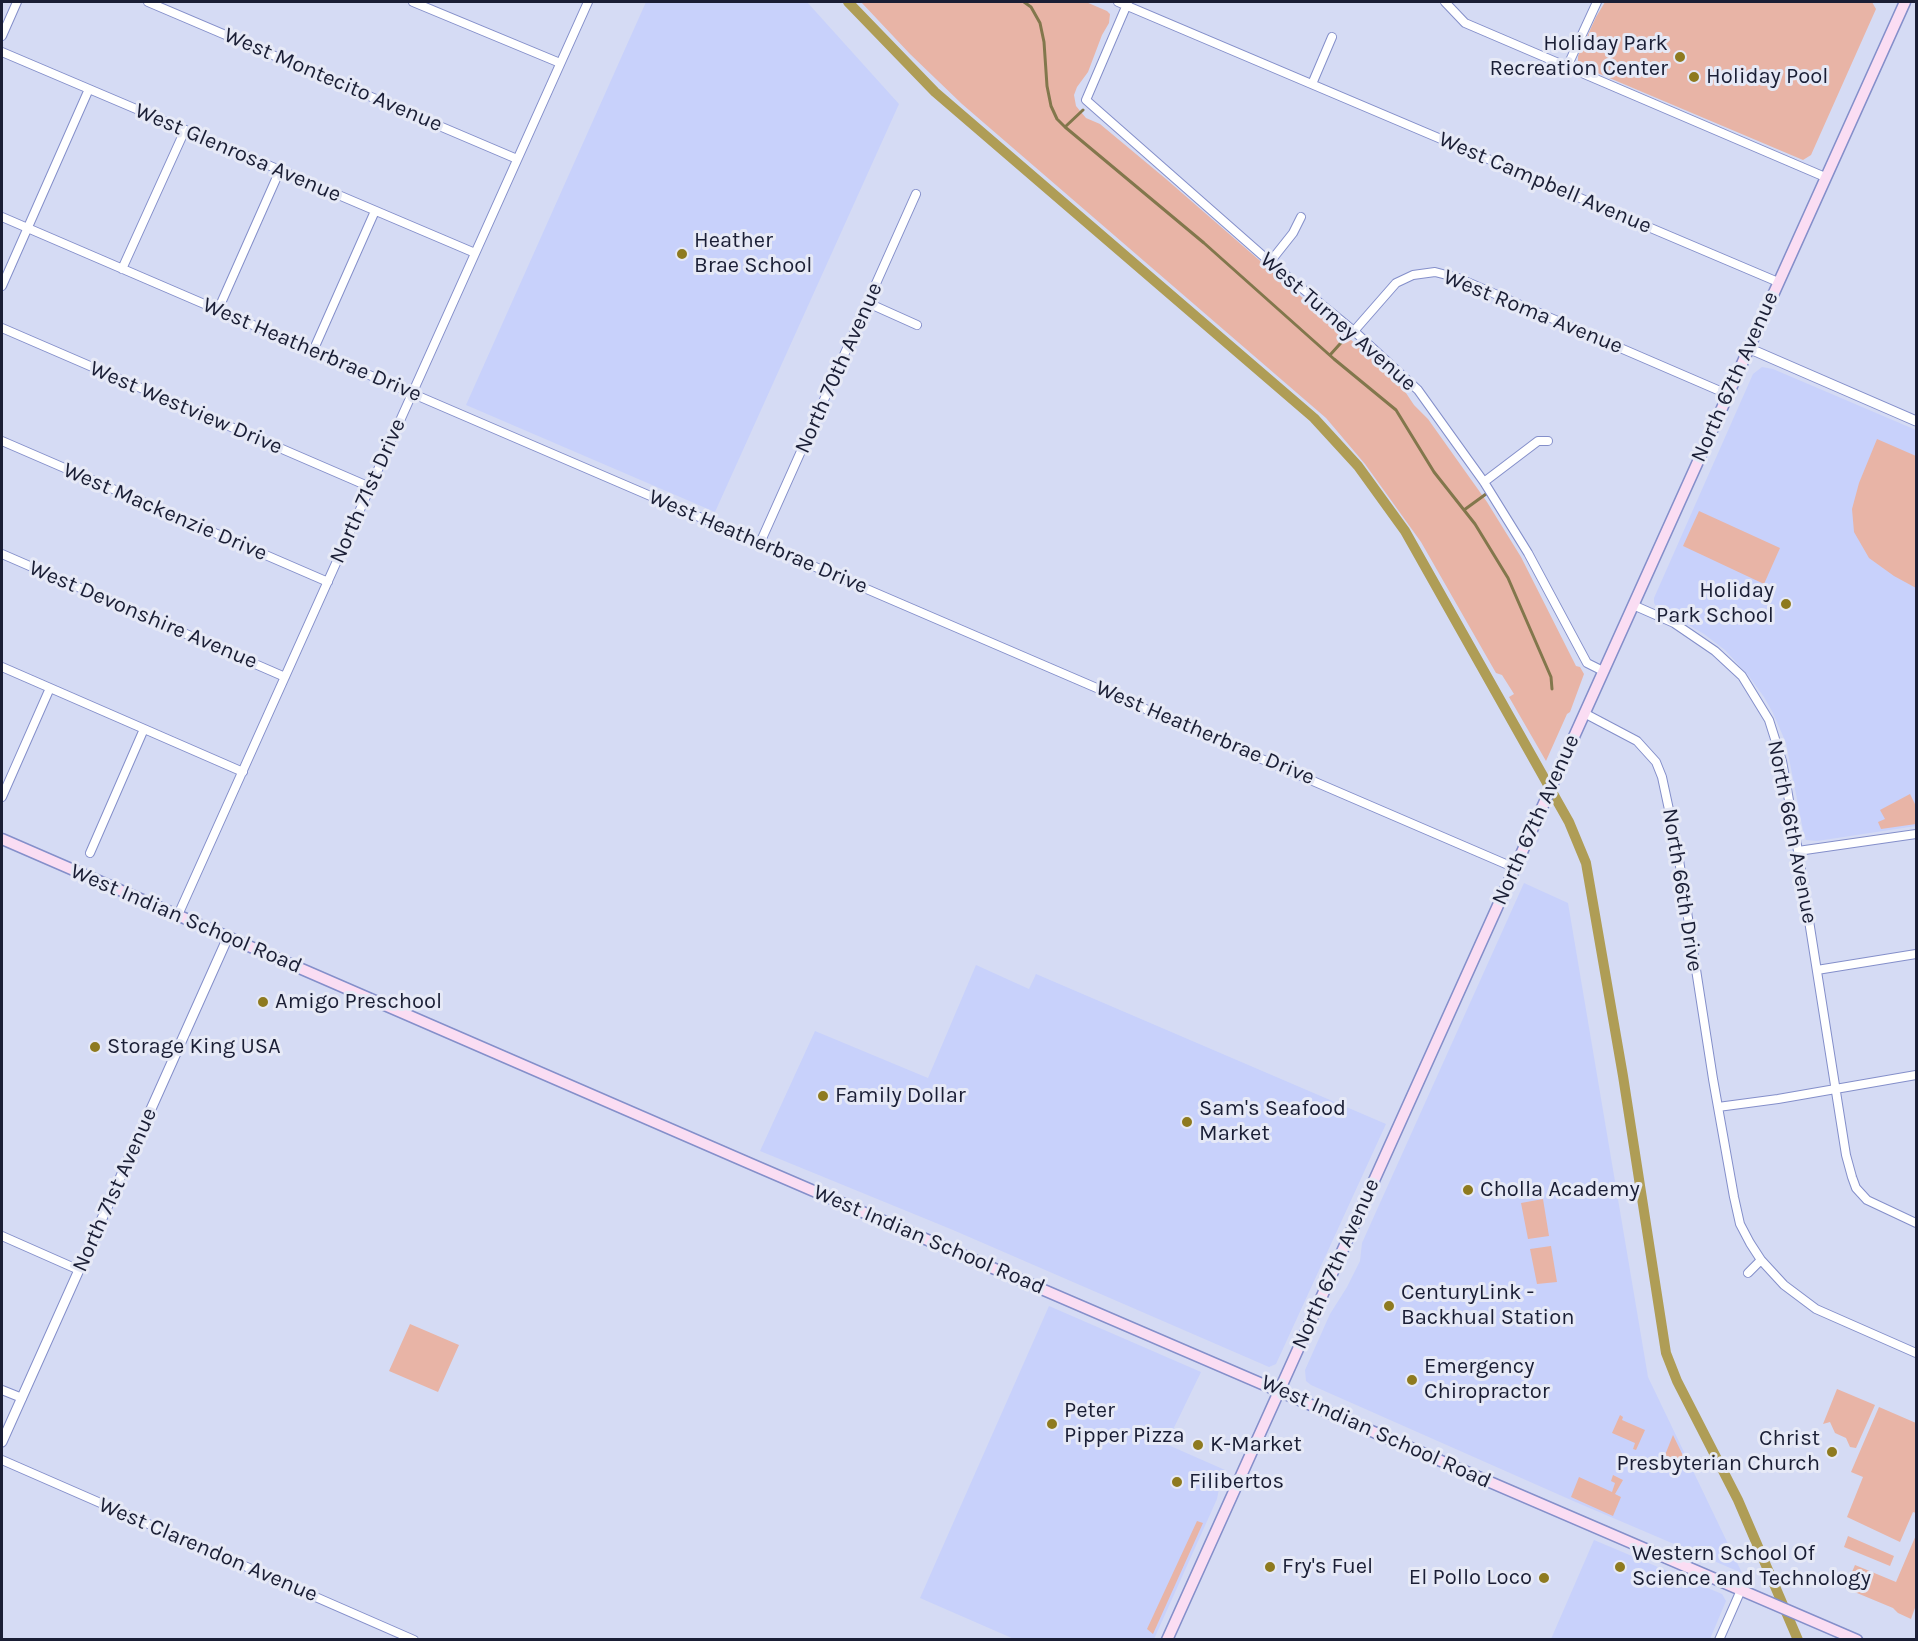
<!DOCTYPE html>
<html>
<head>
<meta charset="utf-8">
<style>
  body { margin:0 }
  #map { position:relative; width:1918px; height:1641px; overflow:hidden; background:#d5dbf4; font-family:Karla,sans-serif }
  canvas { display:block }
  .frame { position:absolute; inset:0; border:3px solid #1a1e35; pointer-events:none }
</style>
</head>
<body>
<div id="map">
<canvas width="1918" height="1641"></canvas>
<div class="frame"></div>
</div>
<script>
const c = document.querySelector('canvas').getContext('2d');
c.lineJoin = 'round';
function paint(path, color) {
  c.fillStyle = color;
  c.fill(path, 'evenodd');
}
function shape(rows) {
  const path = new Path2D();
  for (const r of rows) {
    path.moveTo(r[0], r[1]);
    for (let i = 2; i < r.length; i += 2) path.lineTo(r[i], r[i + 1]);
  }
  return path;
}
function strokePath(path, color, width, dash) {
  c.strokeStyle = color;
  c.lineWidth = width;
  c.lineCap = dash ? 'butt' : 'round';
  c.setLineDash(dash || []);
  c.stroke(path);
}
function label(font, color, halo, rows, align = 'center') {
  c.font = font + ' Karla,sans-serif';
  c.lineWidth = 6;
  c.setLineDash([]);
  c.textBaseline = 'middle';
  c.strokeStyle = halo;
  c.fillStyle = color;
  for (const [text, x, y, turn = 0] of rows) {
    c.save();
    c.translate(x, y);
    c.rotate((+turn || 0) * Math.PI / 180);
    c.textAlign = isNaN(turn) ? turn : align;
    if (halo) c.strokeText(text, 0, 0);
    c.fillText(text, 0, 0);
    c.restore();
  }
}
paint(shape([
  [646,2,807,2,899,104,715,512,466,405],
  [1762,367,1773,369,1916,430,1916,826,1817,841,1806,840,1803,830,1786,743,1773,713,1764,697,1748,675,1725,650,1704,634,1656,606,1654,603,1654,598,1753,374],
  [1524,883,1568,903,1648,1377,1742,1573,1571,1500,1311,1385,1306,1381,1305,1370,1330,1314,1347,1287,1360,1261,1362,1243],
  [976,965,1029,989,1036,974,1386,1124,1276,1364,1269,1367,953,1230,760,1151,815,1031,928,1078],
  [1049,1306,1201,1372,1166,1444,1225,1470,1221,1478,1217,1499,1154,1639,1014,1639,920,1598],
  [1594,1540,1722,1594,1726,1601,1710,1639,1551,1639]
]), '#c8d1fb');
paint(shape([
  [861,2,1086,2,1107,11,1110,14,1109,23,1102,35,1088,72,1077,87,1074,95,1076,106,1086,118,1100,124,1166,179,1366,353,1402,387,1414,405,1428,419,1487,502,1521,557,1576,666,1580,667,1584,674,1570,712,1567,714,1546,761,1509,697,1514,694,1502,675,1496,673,1421,542,1365,464,1326,418,962,104,910,54],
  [1605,2,1872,2,1876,9,1811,155,1803,160,1581,66,1578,61,1578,56,1596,17],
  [1877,439,1916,456,1916,588,1894,576,1869,558,1854,532,1852,509,1859,483],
  [1699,511,1780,548,1764,584,1683,546],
  [1910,794,1916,806,1916,824,1881,829,1878,822,1885,819,1880,810],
  [1543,1199,1549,1236,1528,1239,1521,1203],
  [1551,1246,1557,1282,1537,1284,1530,1249],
  [410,1324,459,1345,438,1392,389,1371],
  [1837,1389,1875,1405,1856,1448,1850,1447,1846,1438,1835,1433,1830,1422,1823,1424],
  [1879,1407,1916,1423,1916,1513,1913,1512,1900,1542,1847,1517,1863,1477,1851,1472],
  [1620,1415,1623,1417,1622,1420,1645,1430,1636,1450,1633,1449,1635,1443,1612,1433],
  [1673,1435,1691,1472,1663,1460],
  [1613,1475,1623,1480,1615,1494,1621,1497,1613,1516,1571,1497,1579,1477,1612,1492,1615,1483,1611,1481],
  [1197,1521,1203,1523,1153,1634,1147,1629],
  [1916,1535,1916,1605,1911,1619,1898,1613,1893,1608,1845,1588,1855,1565,1896,1582],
  [1848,1536,1894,1556,1890,1566,1844,1547]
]), '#e8b4a6');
strokePath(shape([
  [1024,2,1031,7,1040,23,1044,42,1047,86,1051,106,1057,119,1065,127,1204,243,1334,359,1396,410,1434,472,1475,524,1508,578,1551,677,1552,689],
  [1065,127,1083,110],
  [1330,355,1348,335],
  [1464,510,1486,494]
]), '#82774c', 3);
strokePath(shape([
  [848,2,935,92,1314,418,1358,466,1405,531,1569,822,1586,863,1623,1076,1666,1353,1677,1381,1738,1500,1798,1640]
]), '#af9d56', 10);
const minor = shape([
  [148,2,517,159],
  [413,2,560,63],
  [1118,2,1778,282],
  [1128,2,1086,100,1270,262,1354,331,1418,390,1484,482,1528,553,1587,663,1603,671],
  [1445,2,1465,23,1825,177],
  [2,36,17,2],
  [2,52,475,253],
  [1567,67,1597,2],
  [1312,84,1332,37],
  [2,217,1515,868],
  [1270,262,1293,233,1301,217],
  [122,269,185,130],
  [2,286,89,89],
  [868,303,917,325],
  [218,310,280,170],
  [2,328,370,487],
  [1354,331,1396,283,1413,275,1435,272,1458,278,1727,394],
  [313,351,375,211],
  [2,441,328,582],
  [1484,482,1538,441,1548,441],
  [760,543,916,194],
  [2,554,285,677],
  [1633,605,1674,623,1715,651,1742,676,1769,720,1782,761,1798,851,1846,1155,1852,1177,1856,1188,1867,1200,1916,1223],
  [2,667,243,772],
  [1584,713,1637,741,1656,762,1662,777,1677,847,1713,1079,1734,1197,1740,1224,1750,1243,1761,1260,1784,1285,1816,1309,1916,1353],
  [2,797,50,688],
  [1798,851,1916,834],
  [90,853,144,729],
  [178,915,588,2],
  [1817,970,1916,954],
  [1718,1107,1778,1099,1916,1075],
  [2,1236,79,1270],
  [1748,1273,1761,1260],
  [2,1390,22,1398],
  [2,1460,414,1640],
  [1719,1640,1741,1590]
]);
const tertiary = shape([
  [1748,348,1916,421],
  [2,1442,228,937]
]);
const secondary = shape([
  [2,839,751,1164,1857,1640],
  [1167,1640,1905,2]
]);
strokePath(minor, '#848fca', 10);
strokePath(tertiary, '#848fca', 11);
strokePath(secondary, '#848fca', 13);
strokePath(minor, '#fff', 8);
strokePath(tertiary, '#fff', 9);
strokePath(secondary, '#faddf3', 10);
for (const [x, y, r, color] of [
  [1680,57,6,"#8e7a1f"],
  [1694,77,6,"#8e7a1f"],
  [682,254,6,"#8e7a1f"],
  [1786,604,6,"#8e7a1f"],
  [263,1002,6,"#8e7a1f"],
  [95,1047,6,"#8e7a1f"],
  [823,1096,6,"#8e7a1f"],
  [1187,1122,6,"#8e7a1f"],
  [1468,1190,6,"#8e7a1f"],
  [1389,1306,6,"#8e7a1f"],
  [1412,1380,6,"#8e7a1f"],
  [1052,1424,6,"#8e7a1f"],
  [1198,1445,6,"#8e7a1f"],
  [1832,1452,6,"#8e7a1f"],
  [1177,1482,6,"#8e7a1f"],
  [1270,1567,6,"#8e7a1f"],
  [1620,1567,6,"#8e7a1f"],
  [1544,1578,6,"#8e7a1f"]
]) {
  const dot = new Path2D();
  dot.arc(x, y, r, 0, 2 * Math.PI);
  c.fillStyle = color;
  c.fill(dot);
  strokePath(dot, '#e6e9f6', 2);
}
label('22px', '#1a1e35', '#e6e9f6', [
  ["Holiday Park",1668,44,"right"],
  ["Recreation Center",1668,69,"right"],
  ["Holiday Pool",1706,77],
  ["Heather",694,241],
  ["Brae School",694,266],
  ["Holiday",1774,591,"right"],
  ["Park School",1774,616,"right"],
  ["Amigo Preschool",275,1002],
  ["Storage King USA",107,1047],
  ["Family Dollar",835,1096],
  ["Sam's Seafood",1199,1109],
  ["Market",1199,1134],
  ["Cholla Academy",1480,1190],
  ["CenturyLink -",1401,1293],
  ["Backhual Station",1401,1318],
  ["Emergency",1424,1367],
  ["Chiropractor",1424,1392],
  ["Peter",1064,1411],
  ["Pipper Pizza",1064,1436],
  ["Christ",1820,1439,"right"],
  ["Presbyterian Church",1820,1464,"right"],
  ["K-Market",1210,1445],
  ["Filibertos",1189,1482],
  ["Western School Of",1632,1554],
  ["Science and Technology",1632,1579],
  ["Fry's Fuel",1282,1567],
  ["El Pollo Loco",1532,1578,"right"]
], 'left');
label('22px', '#1a1e35', '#e6e9f6', [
  ["West Montecito Avenue",333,80,23],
  ["West Glenrosa Avenue",238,153,23],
  ["West Campbell Avenue",1545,183,23],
  ["West Roma Avenue",1533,312,22],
  ["West Turney Avenue",1338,322,41],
  ["West Heatherbrae Drive",312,350,23],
  ["North 70th Avenue",839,368,-66],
  ["North 67th Avenue",1735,377,-66],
  ["West Westview Drive",186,408,23],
  ["North 71st Drive",368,491,-66],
  ["West Mackenzie Drive",165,512,23],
  ["West Heatherbrae Drive",758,542,23],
  ["West Devonshire Avenue",143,615,23],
  ["West Heatherbrae Drive",1205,733,23],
  ["North 67th Avenue",1536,820,-66],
  ["North 66th Avenue",1792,832,79],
  ["North 66th Drive",1682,890,81],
  ["West Indian School Road",186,919,23],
  ["North 71st Avenue",115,1190,-66],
  ["West Indian School Road",929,1240,23],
  ["North 67th Avenue",1336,1264,-66],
  ["West Indian School Road",1376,1432,24],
  ["West Clarendon Avenue",208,1550,23]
]);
</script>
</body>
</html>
